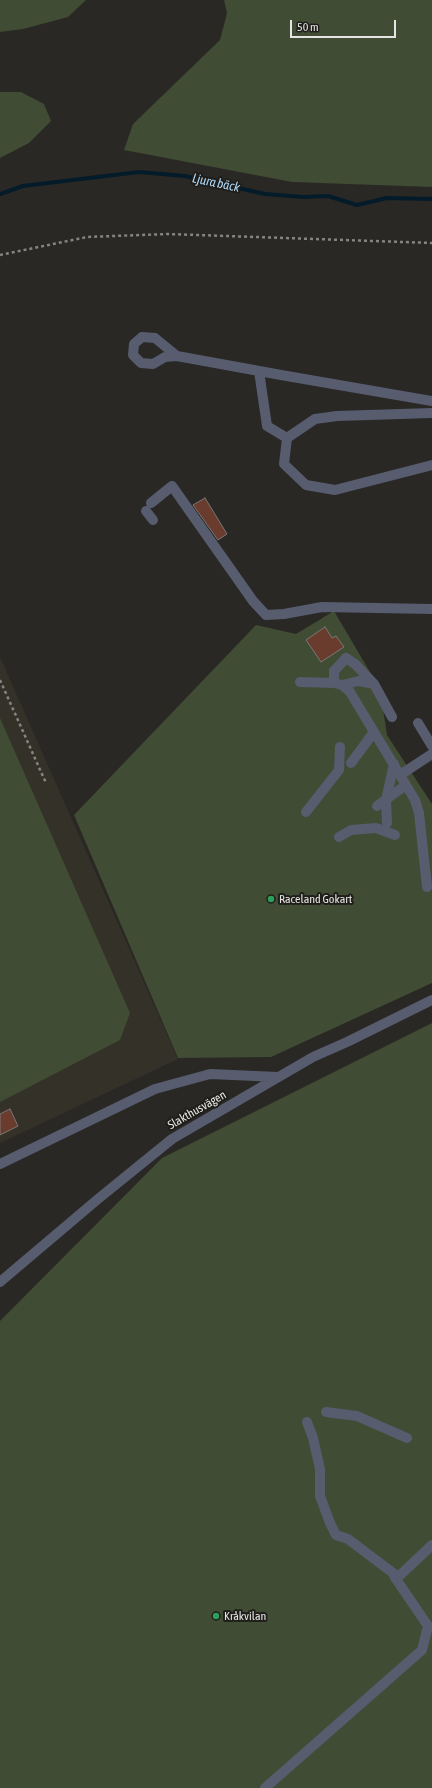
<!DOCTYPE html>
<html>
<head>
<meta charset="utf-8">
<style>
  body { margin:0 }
  #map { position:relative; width:432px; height:1788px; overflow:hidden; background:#292825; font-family:"Asap Condensed",sans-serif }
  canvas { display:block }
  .scale { position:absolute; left:290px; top:20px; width:106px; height:18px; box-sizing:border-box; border:2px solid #e4e4e2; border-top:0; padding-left:5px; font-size:12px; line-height:14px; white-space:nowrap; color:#e4e4e2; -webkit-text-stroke:3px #1f1e1b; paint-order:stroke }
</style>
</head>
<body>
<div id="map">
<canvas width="432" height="1788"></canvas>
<div class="scale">50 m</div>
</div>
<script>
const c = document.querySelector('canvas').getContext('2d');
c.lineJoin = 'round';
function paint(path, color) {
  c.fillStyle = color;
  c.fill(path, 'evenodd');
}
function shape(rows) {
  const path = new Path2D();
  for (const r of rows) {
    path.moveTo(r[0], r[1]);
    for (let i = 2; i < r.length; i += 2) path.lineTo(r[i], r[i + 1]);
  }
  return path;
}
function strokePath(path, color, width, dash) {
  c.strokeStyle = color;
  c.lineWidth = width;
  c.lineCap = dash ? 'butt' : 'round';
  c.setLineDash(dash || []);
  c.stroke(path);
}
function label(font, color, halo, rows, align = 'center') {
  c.font = font + ' "Asap Condensed",sans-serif';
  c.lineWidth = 4;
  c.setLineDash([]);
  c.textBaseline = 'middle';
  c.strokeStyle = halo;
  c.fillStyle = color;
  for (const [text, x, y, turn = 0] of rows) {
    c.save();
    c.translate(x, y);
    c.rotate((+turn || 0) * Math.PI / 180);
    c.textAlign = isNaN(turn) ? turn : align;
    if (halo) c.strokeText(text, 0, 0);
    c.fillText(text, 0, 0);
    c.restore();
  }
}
paint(shape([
  [0,657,178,1059,0,1143]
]), '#343128');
paint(shape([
  [0,0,86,0,68,17,23,29,0,32],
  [224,0,432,0,432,187,292,182,124,150,133,124,220,40,227,13],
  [0,92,21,92,44,104,51,121,29,143,0,158],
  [334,611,380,689,387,735,432,804,432,983,271,1057,178,1058,74,815,256,625,296,634],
  [0,718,130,1013,120,1040,0,1102],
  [432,1023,432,1788,0,1788,0,1321,162,1158]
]), '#404c33');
strokePath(shape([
  [0,194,23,186,139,172,185,176,265,194,303,197,328,196,357,205,387,198,432,199]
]), '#041b2a', 4);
const building = shape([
  [205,498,227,534,218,540,193,505,205,498],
  [325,627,332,638,336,636,344,647,321,662,306,640,325,627],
  [10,1109,18,1126,0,1135,0,1114,10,1109]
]);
paint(building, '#6a3c2d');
strokePath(building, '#7b7776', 1);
strokePath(shape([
  [0,255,87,237,168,234,432,243],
  [0,680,46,783]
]), '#848481', 2.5, [3, 3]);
strokePath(shape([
  [177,356,155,338,142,337,134,344,133,355,141,363,153,364,165,357,177,356,281,375,432,401],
  [259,371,267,426,287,438],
  [432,413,337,416,315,419,287,438,284,464,306,485,335,490,432,465],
  [151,503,172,486,253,601,266,615,284,614,322,607,432,609],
  [146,511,153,520],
  [300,682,334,683,342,685,350,692,415,800,419,813,427,887],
  [334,683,334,671,346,658,355,664,374,684],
  [342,685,359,681,374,684,392,717],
  [418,723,432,746],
  [351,763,374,732],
  [400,775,432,754],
  [377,806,406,785],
  [306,812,339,770,340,747],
  [387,823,386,800,394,764],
  [339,837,351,830,376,828,395,835],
  [0,1164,155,1089,210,1074,278,1077],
  [0,1282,98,1199,172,1139,313,1057,347,1042,432,1000],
  [326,1412,357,1416,407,1438],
  [307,1422,313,1438,320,1469,320,1496,330,1523,336,1535,348,1539,393,1573,396,1579],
  [265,1788,422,1650,428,1626,396,1579,432,1545]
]), '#575c6f', 10);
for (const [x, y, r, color] of [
  [271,899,4,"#2e9e5b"],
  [216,1616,4,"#2e9e5b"]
]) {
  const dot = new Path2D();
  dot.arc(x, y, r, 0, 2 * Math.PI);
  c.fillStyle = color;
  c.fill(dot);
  strokePath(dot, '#1f1e1b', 1.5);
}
label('12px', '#e4e4e2', '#1f1e1b', [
  ["Raceland Gokart",279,899],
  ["Kråkvilan",224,1616]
], 'left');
label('12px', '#e4e4e2', '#1f1e1b', [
  ["Slakthusvägen",197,1110,-30]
]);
label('italic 13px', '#b0d9f7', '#1f1e1b', [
  ["Ljura bäck",216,183,12]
]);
</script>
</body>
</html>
